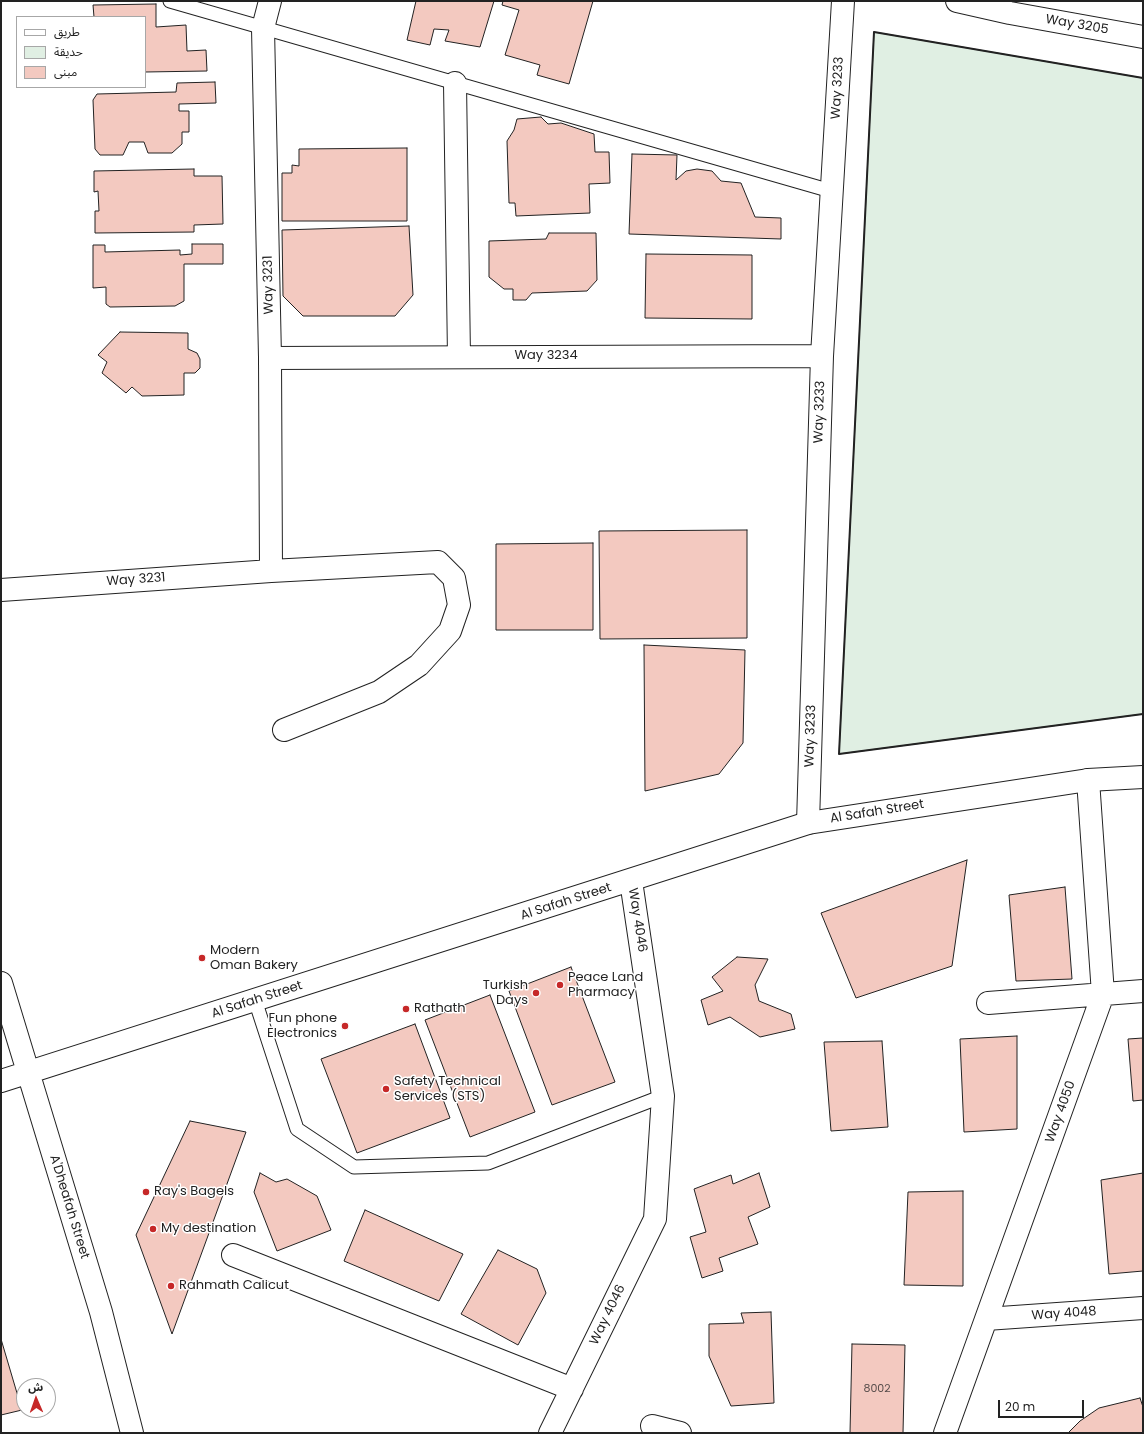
<!DOCTYPE html>
<html>
<head>
<meta charset="utf-8">
<style>
  body { margin:0 }
  #map { position:relative; width:1144px; height:1434px; overflow:hidden; background:#fff; font-family:Poppins,"Noto Sans Arabic",sans-serif }
  canvas { display:block }
  .frame { position:absolute; inset:0; border:2px solid #222; pointer-events:none }
  .legend { position:absolute; left:16px; top:16px; width:130px; height:72px; box-sizing:border-box; background:#fff; border:1px solid #a7a7a7; margin:0; padding:5px 7px; list-style:none; font-size:12px; color:#222 }
  .legend li { display:flex; align-items:center; gap:8px; height:20px }
  .legend b { width:20px; border:1px solid #a7a7a7 }
  .north { position:absolute; left:16px; top:1378px; width:40px; height:40px; box-sizing:border-box; background:#fff; border:1px solid #a7a7a7; border-radius:50%; rotate:358deg; font-size:11px; font-weight:700; line-height:16px; text-align:center; color:#222 }
  .north::after { content:''; display:block; margin:auto; width:14px; height:18px; background:#c62828; clip-path:polygon(50% 0,100% 100%,50% 72%,0 100%) }
  .scale { position:absolute; left:998px; top:1400px; width:86px; height:18px; box-sizing:border-box; border:2px solid #222; border-top:0; padding-left:5px; font-size:12px; line-height:14px; white-space:nowrap; color:#222; -webkit-text-stroke:3px #fff; paint-order:stroke }
</style>
</head>
<body>
<div id="map">
<canvas width="1144" height="1434"></canvas>
<div class="frame"></div>
<ul class="legend">
<li><b style="height:5px;background:#fff"></b>طريق</li>
<li><b style="height:11px;background:#e0efe3"></b>حديقة</li>
<li><b style="height:11px;background:#f3c9c0"></b>مبنى</li>
</ul>
<div class="north">ش</div>
<div class="scale">20 m</div>
</div>
<script>
const c = document.querySelector('canvas').getContext('2d');
c.lineJoin = 'round';
function paint(path, color) {
  c.fillStyle = color;
  c.fill(path, 'evenodd');
}
function shape(rows) {
  const path = new Path2D();
  for (const r of rows) {
    path.moveTo(r[0], r[1]);
    for (let i = 2; i < r.length; i += 2) path.lineTo(r[i], r[i + 1]);
  }
  return path;
}
function strokePath(path, color, width, dash) {
  c.strokeStyle = color;
  c.lineWidth = width;
  c.lineCap = dash ? 'butt' : 'round';
  c.setLineDash(dash || []);
  c.stroke(path);
}
function label(font, color, halo, rows, align = 'center') {
  c.font = font + ' Poppins,sans-serif';
  c.lineWidth = 3;
  c.setLineDash([]);
  c.textBaseline = 'middle';
  c.strokeStyle = halo;
  c.fillStyle = color;
  for (const [text, x, y, turn = 0] of rows) {
    c.save();
    c.translate(x, y);
    c.rotate((+turn || 0) * Math.PI / 180);
    c.textAlign = isNaN(turn) ? turn : align;
    if (halo) c.strokeText(text, 0, 0);
    c.fillText(text, 0, 0);
    c.restore();
  }
}
const green = shape([
  [874,32,1143,78,1143,714,839,754,874,32]
]);
paint(green, '#e0efe3');
strokePath(green, '#6f6f6f', 1);
const building = shape([
  [416,1,494,1,480,47,445,41,449,30,434,29,430,45,407,40,416,1],
  [503,1,593,1,569,84,537,75,540,65,505,55,519,10,502,5,503,1],
  [156,4,156,27,186,25,187,51,206,50,207,71,145,72,145,17,94,17,93,5,156,4],
  [215,82,216,103,179,104,179,111,189,111,189,132,182,132,182,144,172,153,148,153,144,142,129,142,123,155,100,155,95,149,93,100,97,94,176,92,177,83,215,82],
  [541,117,548,124,561,123,594,134,595,152,609,152,610,183,589,184,590,213,516,216,515,203,509,203,507,141,514,130,517,119,541,117],
  [407,148,407,221,282,221,282,173,292,173,292,165,299,166,299,149,407,148],
  [632,154,677,155,676,180,686,171,697,169,712,171,721,181,741,183,755,217,781,218,781,239,629,234,632,154],
  [194,169,194,176,222,176,223,224,194,225,194,232,95,233,95,211,99,211,98,191,94,192,94,171,194,169],
  [409,226,413,295,395,316,303,316,283,296,282,230,409,226],
  [549,233,596,233,597,280,587,291,532,293,526,300,513,300,513,289,504,289,489,277,489,241,546,239,549,233],
  [192,244,223,244,223,264,184,264,184,301,175,306,110,307,106,304,106,287,93,288,93,245,105,245,105,252,180,250,180,255,192,254,192,244],
  [646,254,752,255,752,319,645,318,646,254],
  [120,332,188,333,188,349,197,353,200,359,200,368,195,373,184,373,184,395,142,396,132,387,126,393,102,373,107,362,98,355,120,332],
  [747,530,747,638,600,639,599,531,747,530],
  [593,543,593,630,496,630,496,544,593,543],
  [644,645,745,650,743,743,719,774,645,791,644,645],
  [967,860,952,966,856,998,821,913,967,860],
  [1065,887,1072,979,1016,981,1009,895,1065,887],
  [737,957,768,959,755,985,759,1001,791,1014,795,1029,760,1037,730,1017,708,1025,701,1000,723,991,712,977,737,957],
  [571,967,615,1082,552,1105,509,991,571,967],
  [490,995,535,1112,470,1137,425,1020,490,995],
  [415,1024,450,1118,357,1153,321,1059,415,1024],
  [1017,1036,1017,1129,964,1132,960,1039,1017,1036],
  [1143,1038,1143,1100,1133,1101,1128,1039,1143,1038],
  [882,1041,888,1127,831,1131,824,1042,882,1041],
  [190,1121,246,1132,172,1334,136,1235,190,1121],
  [260,1173,276,1182,287,1179,317,1196,331,1230,277,1251,254,1192,260,1173],
  [759,1173,770,1207,748,1217,758,1244,719,1258,723,1271,702,1278,690,1237,706,1232,694,1189,731,1175,733,1184,759,1173],
  [1143,1173,1143,1271,1109,1274,1101,1180,1143,1173],
  [963,1191,963,1286,904,1285,908,1192,963,1191],
  [365,1210,463,1254,439,1301,344,1261,365,1210],
  [498,1250,537,1269,546,1293,518,1345,461,1314,498,1250],
  [771,1312,774,1403,731,1406,709,1356,709,1324,744,1323,741,1313,771,1312],
  [1,1339,22,1410,1,1415,1,1339],
  [852,1344,905,1345,903,1433,850,1433,852,1344],
  [1140,1398,1143,1407,1143,1433,1068,1433,1080,1421,1099,1408,1140,1398]
]);
paint(building, '#f3c9c0');
strokePath(building, '#222', 1);
const service = shape([
  [170,1,831,191],
  [255,1000,297,1129,354,1167,488,1163,663,1096]
]);
const minor = shape([
  [270,1,263,28,270,358,271,571],
  [957,1,1010,13,1143,37],
  [455,83,459,357],
  [270,358,822,356],
  [1,590,271,571,438,562,454,578,459,605,450,631,419,665,379,692,284,730],
  [808,823,822,356,843,1],
  [988,1003,1143,991],
  [233,1255,572,1389],
  [986,1319,1143,1308],
  [652,1426,680,1433],
  [550,1433,655,1219,663,1096,631,881],
  [945,1433,1103,994,1088,780]
]);
const tertiary = shape([
  [1,983,101,1312,132,1433],
  [1,1081,808,823,1088,780,1143,777]
]);
strokePath(service, '#222', 15);
strokePath(minor, '#222', 24);
strokePath(tertiary, '#222', 24);
strokePath(service, '#fff', 13);
strokePath(minor, '#fff', 22);
strokePath(tertiary, '#fff', 22);
strokePath(shape([
  [1143,78,874,32,839,754,1143,714]
]), '#222', 2);
for (const [x, y, r, color] of [
  [202,958,4,"#c62828"],
  [560,985,4,"#c62828"],
  [536,993,4,"#c62828"],
  [406,1009,4,"#c62828"],
  [345,1026,4,"#c62828"],
  [386,1089,4,"#c62828"],
  [146,1192,4,"#c62828"],
  [153,1229,4,"#c62828"],
  [171,1286,4,"#c62828"]
]) {
  const dot = new Path2D();
  dot.arc(x, y, r, 0, 2 * Math.PI);
  c.fillStyle = color;
  c.fill(dot);
  strokePath(dot, '#fff', 1.5);
}
label('11px', '#564c4a', null, [
  ["8002",877,1389]
]);
label('13px', '#222', '#fff', [
  ["Way 3205",1077,25,10],
  ["Way 3233",838,88,-87],
  ["Way 3231",269,285,-91],
  ["Way 3234",546,356],
  ["Way 3233",820,412,-88],
  ["Way 3231",136,580,-4],
  ["Way 3233",811,736,-88],
  ["Al Safah Street",877,812,-9],
  ["Al Safah Street",566,902,-18],
  ["Way 4046",637,920,81],
  ["Al Safah Street",257,1000,-18],
  ["Way 4050",1061,1112,-70],
  ["A'Dheafah Street",69,1207,73],
  ["Way 4048",1064,1314,-4],
  ["Way 4046",608,1315,-64]
]);
label('13px', '#222', '#fff', [
  ["Modern",210,951],
  ["Oman Bakery",210,966],
  ["Peace Land",568,978],
  ["Pharmacy",568,993],
  ["Turkish",528,986,"right"],
  ["Days",528,1001,"right"],
  ["Rathath",414,1009],
  ["Fun phone",337,1019,"right"],
  ["Electronics",337,1034,"right"],
  ["Safety Technical",394,1082],
  ["Services (STS)",394,1097],
  ["Ray's Bagels",154,1192],
  ["My destination",161,1229],
  ["Rahmath Calicut",179,1286]
], 'left');
</script>
</body>
</html>
